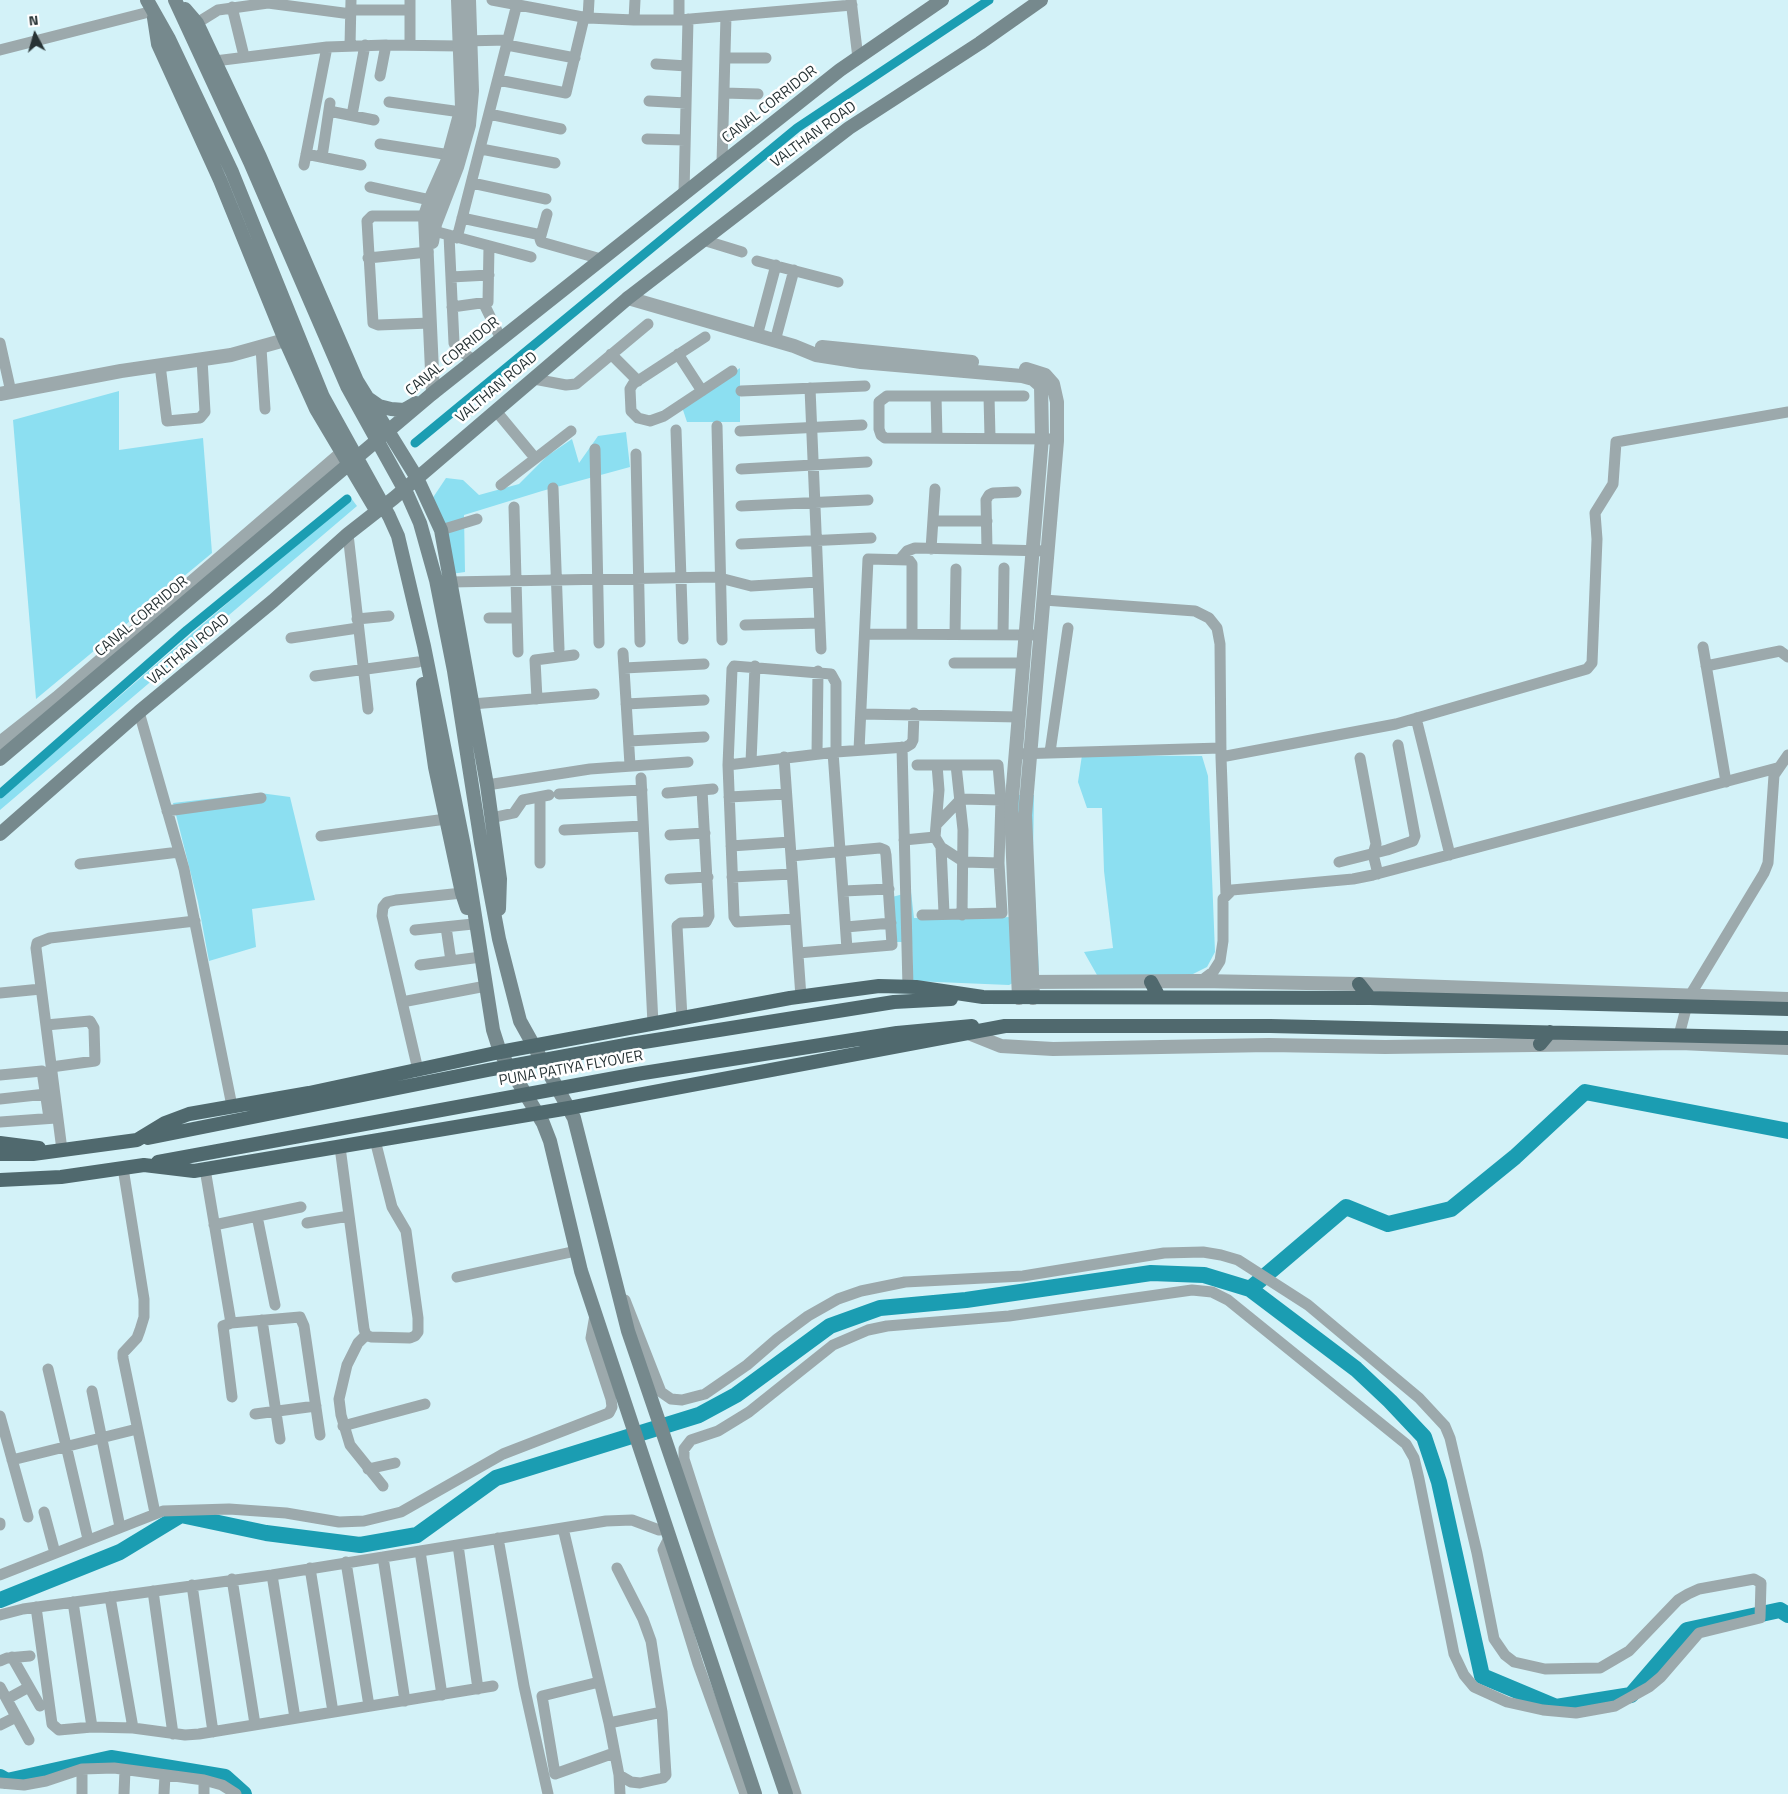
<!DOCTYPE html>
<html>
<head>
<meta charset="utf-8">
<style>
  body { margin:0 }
  #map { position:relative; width:1788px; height:1794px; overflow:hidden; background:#d3f2f8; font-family:"Titillium Web",sans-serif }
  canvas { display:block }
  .north { position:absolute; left:10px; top:10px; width:50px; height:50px; -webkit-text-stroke:4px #fff; paint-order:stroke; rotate:354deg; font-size:14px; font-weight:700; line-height:20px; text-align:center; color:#273335 }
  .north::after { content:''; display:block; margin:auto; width:18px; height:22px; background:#273335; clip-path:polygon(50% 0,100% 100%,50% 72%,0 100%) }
</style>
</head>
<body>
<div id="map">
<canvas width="1788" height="1794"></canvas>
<div class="north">N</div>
</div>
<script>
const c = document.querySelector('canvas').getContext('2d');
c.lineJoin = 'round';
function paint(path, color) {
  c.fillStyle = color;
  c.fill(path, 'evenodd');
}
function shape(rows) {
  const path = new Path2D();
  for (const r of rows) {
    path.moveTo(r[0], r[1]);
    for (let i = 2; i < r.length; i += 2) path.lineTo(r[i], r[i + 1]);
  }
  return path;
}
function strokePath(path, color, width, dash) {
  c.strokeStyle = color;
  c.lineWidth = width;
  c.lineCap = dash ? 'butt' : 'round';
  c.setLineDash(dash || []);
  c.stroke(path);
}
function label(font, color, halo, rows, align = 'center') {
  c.font = font + ' "Titillium Web",sans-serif';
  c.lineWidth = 5;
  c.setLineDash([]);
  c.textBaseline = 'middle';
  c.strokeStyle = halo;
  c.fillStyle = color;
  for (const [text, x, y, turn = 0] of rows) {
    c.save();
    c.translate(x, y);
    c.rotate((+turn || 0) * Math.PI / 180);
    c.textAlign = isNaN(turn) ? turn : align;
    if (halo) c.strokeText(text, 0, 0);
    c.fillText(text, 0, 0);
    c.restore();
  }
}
paint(shape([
  [740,368,740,422,687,422,682,407],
  [119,391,119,450,203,438,212,553,36,699,13,420],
  [626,432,630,467,542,491,464,515,465,572,451,574,432,499,446,478,463,480,479,495,519,484,547,456,572,439,579,463,598,436],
  [348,494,357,506,0,810,0,799,303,538],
  [1082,755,1202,756,1208,776,1215,952,1207,967,1191,975,1124,977,1097,975,1084,952,1113,948,1104,871,1102,808,1087,808,1078,782],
  [260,793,290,797,315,900,252,909,256,947,209,961,198,902,173,803],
  [1016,795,1034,795,1033,858,1039,971,1009,985,913,981,912,942,896,942,892,897,911,892,914,918,1020,917]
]), '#8cdff1');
strokePath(shape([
  [415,443,797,128,989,0],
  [0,794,187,630,347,499]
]), '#1b9db2', 9);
strokePath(shape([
  [1252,1287,1346,1207,1388,1224,1451,1209,1515,1157,1585,1092,1788,1131],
  [0,1600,120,1552,181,1515,266,1533,360,1545,417,1535,496,1478,699,1415,736,1395,830,1326,880,1308,966,1300,1151,1273,1204,1275,1250,1289,1356,1369,1390,1401,1424,1437,1439,1482,1482,1676,1556,1707,1631,1695,1687,1630,1780,1610,1788,1615],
  [0,1777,7,1781,111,1758,225,1777,244,1794]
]), '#1b9db2', 16);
strokePath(shape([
  [410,0,410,44],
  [492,0,588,18,634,20,679,20,852,5],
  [851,0,858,58],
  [232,7,244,56],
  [351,10,410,10],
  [588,18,589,0],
  [634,20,635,0],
  [679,20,679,0],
  [197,23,218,10,268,3,351,14],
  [463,41,508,40],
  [507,45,575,58],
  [350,46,351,0],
  [0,50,153,11],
  [725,58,766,58],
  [215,61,327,47,386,45,460,46],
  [656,64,687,66],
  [380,76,386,45],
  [498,80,566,93,584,18],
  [724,93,758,94],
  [649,101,686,103],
  [389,102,461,112],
  [329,111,374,120],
  [489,114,561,129],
  [352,115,365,45],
  [647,139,685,140],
  [380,144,450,155],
  [481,149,555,163],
  [306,154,361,165],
  [322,157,330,103],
  [722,163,726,16],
  [304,165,327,47],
  [472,183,546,199],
  [370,187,430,200],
  [684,193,688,19],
  [547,214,540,239,541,242,601,259],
  [425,216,372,216,367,221,373,323,378,325,430,323],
  [462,218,541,235],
  [434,231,531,257],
  [449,235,454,343,457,349,474,360],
  [457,238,517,4],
  [703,240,742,252],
  [368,258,428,252],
  [757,261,838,282],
  [451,277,489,275],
  [484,304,501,339],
  [452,307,488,302,489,246],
  [757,336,776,265],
  [705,337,633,384,630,389,631,411,638,418,650,421,664,416,732,371],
  [775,341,794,270],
  [0,343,11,392],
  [261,348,265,409],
  [611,354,638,381],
  [678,354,702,391],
  [160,365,167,421,200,418,205,412,202,359],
  [534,379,566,385,576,384,648,324],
  [810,388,821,649],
  [741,391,865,386],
  [936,396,937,438],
  [989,396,990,437],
  [1024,396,887,396,879,402,879,429,881,435,885,438,1057,439],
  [496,411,535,458],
  [717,426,722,640],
  [676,430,683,639],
  [740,431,862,425],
  [595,449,599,643],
  [636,454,640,642],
  [741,469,867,462],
  [501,485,571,431],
  [553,488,559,649],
  [741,506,868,500],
  [514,507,518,652],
  [933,521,987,521],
  [441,530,477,519],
  [348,534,368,709],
  [741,544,871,538],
  [931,549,935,489],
  [987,549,986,500,989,495,993,493,1016,492],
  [901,558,907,551,915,548,1048,551],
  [450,582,716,577,751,586,818,582],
  [1044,600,1195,611,1209,618,1217,628,1220,644,1221,757,1226,895],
  [489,618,517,618],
  [357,619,389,616],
  [745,625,820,623],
  [865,634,1041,635],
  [955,634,956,569],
  [1003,635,1004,568],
  [291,638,358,628],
  [1703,647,1726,782],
  [623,653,630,765],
  [954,663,1024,663],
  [1706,666,1780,651,1788,657],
  [624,668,704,664],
  [315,676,418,662],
  [537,699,535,660,574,655],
  [472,704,594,694],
  [626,704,704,700],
  [139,712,184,869,232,1106],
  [861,714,1019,717],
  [1416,718,1450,855],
  [629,741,704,737],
  [902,747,908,987],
  [859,750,868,559,909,560,912,564,912,634],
  [833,752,847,949],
  [1050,752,1068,628],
  [817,754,818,671],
  [1015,754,1221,748],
  [784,757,801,997],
  [1221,757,1396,724,1587,669,1592,663,1597,539,1595,513,1613,484,1616,442,1788,412],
  [1360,758,1376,844,1373,854,1378,874],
  [751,762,755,666],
  [728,765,836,752,906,747,911,744,913,740,914,713],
  [917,765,998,765,1001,800,999,863,1002,913,922,915],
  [937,765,939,790,935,837,941,847,944,913],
  [956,765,963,830,962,915],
  [641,778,653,1024],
  [487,785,590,769,688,762],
  [667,793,713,789],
  [559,794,642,790],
  [729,797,786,794],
  [167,811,261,798],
  [491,818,514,813,523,800,549,795],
  [937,824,961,799,1001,800],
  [564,830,643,826],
  [670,835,705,833],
  [321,836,446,819],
  [904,840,935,837],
  [731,846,790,842],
  [941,847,964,862,999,863],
  [791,856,880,848,885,850,886,855,892,945,798,953],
  [1339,862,1387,850,1413,841,1415,836,1398,745],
  [540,863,540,798],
  [80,864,179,852],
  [732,877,792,874],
  [670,879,708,877],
  [843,891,889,889],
  [795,919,737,922,734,917,728,765,732,669,734,666,831,674,836,683,836,752],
  [446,927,451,961],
  [846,927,891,923],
  [415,930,473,924],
  [420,965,481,957],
  [1201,981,1213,972,1220,961,1223,941,1223,899,1232,890,1353,879,1373,875,1777,768],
  [0,993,41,989],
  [402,1002,486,986],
  [682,1018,677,926,681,923,706,922,709,916,702,790],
  [46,1025,90,1021,94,1028,95,1061,51,1067],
  [1677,1043,1689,997,1764,873,1768,863,1774,775,1788,755],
  [418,1070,382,916,383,907,387,902,396,900,462,893],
  [0,1075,42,1071,49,1118],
  [0,1099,46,1094],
  [0,1122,56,1118],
  [340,1147,364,1329,366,1335,371,1337,410,1338,415,1336,418,1332,418,1318,406,1231,392,1207,375,1140],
  [62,1150,36,948,37,943,50,938,195,921],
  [123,1168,144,1299,144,1317,140,1330,137,1338,123,1353,123,1358,155,1513],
  [205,1169,231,1323],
  [257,1216,275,1305],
  [307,1223,349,1216],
  [214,1225,301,1207],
  [457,1277,576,1251],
  [625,1300,661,1392,671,1399,682,1400,705,1394,747,1365,777,1339,808,1316,838,1299,861,1291,905,1282,1023,1276,1164,1253,1203,1252,1221,1255,1238,1260,1308,1305,1419,1398,1445,1426,1450,1438,1477,1553,1494,1639,1505,1655,1514,1662,1545,1669,1600,1668,1629,1651,1678,1600,1688,1594,1699,1589,1754,1579,1761,1583,1760,1618,1699,1633,1661,1677,1649,1687,1615,1706,1576,1713,1543,1710,1507,1702,1474,1687,1464,1675,1454,1654,1419,1479,1414,1458,1406,1444,1228,1300,1212,1292,1192,1290,1009,1316,887,1326,868,1330,833,1345,749,1412,718,1431,691,1440,684,1449,684,1459,709,1537,796,1794],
  [262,1320,280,1439],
  [366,1335,358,1343,347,1365,339,1399,341,1415,350,1445,383,1486],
  [48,1369,88,1539],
  [92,1391,120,1527],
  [232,1397,223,1326,231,1323,300,1317,304,1326,320,1435],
  [255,1414,316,1406],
  [0,1416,28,1517],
  [343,1426,425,1404],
  [12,1460,137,1429],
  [368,1469,395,1463],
  [44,1512,55,1553],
  [0,1523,0,1525],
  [563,1528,609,1723,619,1775,620,1794],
  [670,1536,663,1550,698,1664,745,1794],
  [498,1538,524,1686,548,1794],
  [458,1545,478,1689],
  [420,1551,442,1695],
  [383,1557,405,1701],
  [346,1562,369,1706],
  [310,1568,333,1712],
  [617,1568,643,1619,651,1641,662,1712,666,1775,663,1778,640,1783,631,1782,619,1775],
  [0,1575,163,1511,229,1509,286,1513,339,1522,364,1521,401,1512,503,1454,609,1413,612,1407,611,1399,591,1338,595,1315],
  [272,1575,295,1718],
  [232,1579,255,1724],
  [192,1585,213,1732],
  [153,1591,173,1734],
  [110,1597,133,1728],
  [73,1602,92,1727],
  [36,1607,52,1724,59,1730,92,1727,133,1728,185,1735,199,1734,493,1686],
  [0,1615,23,1609,272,1575,606,1521,632,1520,659,1530,668,1529],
  [12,1657,40,1706],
  [0,1661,7,1658,30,1656],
  [599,1682,542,1696,555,1774,614,1753],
  [0,1687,29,1740],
  [7,1699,29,1687],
  [609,1723,662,1712],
  [0,1725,16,1717],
  [82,1769,82,1794],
  [0,1783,24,1785,46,1781,82,1769,114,1768,204,1780,222,1785,236,1794],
  [124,1794,125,1770],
  [164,1794,165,1775],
  [204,1794,204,1780]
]), '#9ca9ac', 11);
strokePath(shape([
  [432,242,435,224,457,167,469,125,472,91,469,0],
  [628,298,794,346,816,355,861,362,1022,376,1033,379,1041,386,1042,438,1011,810,1019,998],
  [822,347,972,362],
  [1026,369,1045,375,1053,384,1057,402,1057,441,1025,815,1033,998],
  [433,393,425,216,431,198,447,162,462,107,458,0],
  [0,394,121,371,231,355,285,340],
  [0,743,57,698,341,454],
  [1025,982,1201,981,1359,984,1788,999],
  [971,1034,1001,1046,1053,1049,1269,1045,1385,1047,1681,1043,1788,1048]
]), '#9ca9ac', 14);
strokePath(shape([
  [147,0,169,39,232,172,323,397,389,516,398,536,424,646,464,846,493,1030,500,1052,543,1123,550,1141,581,1271,755,1794],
  [175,0,250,162,347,386,408,496,420,523,436,580,454,671,481,843,499,939,520,1021,574,1118,628,1331,786,1794],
  [185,9,197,23,260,157,357,381,417,478,441,530,487,785,500,879,499,909],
  [154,18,158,44,220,180,285,340,316,409,376,510],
  [369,399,379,406,391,409,404,410,416,403],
  [423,684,435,767,462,893,467,908],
  [0,759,433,393,840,70,942,0],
  [0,834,139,712,273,601,348,534,394,498,628,298,849,128,980,43,1041,0]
]), '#76898d', 14);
strokePath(shape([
  [1151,982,1159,997],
  [1359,984,1370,998],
  [1540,1044,1550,1032],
  [148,1138,488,1070,631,1044,894,1002,951,999],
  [0,1143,39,1148],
  [0,1154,33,1154,137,1140,165,1123,189,1114,309,1093,500,1052,790,998,879,986,916,987,983,997,1370,998,1788,1009],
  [158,1162,637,1074,897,1033,972,1026],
  [0,1180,61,1177,144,1165,194,1171,569,1108,1005,1026,1270,1026,1788,1038]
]), '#50696e', 14);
label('15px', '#273335', '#fff', [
  ["CANAL CORRIDOR",770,105,-38],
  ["VALTHAN ROAD",814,135,-36],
  ["CANAL CORRIDOR",453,357,-39],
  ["VALTHAN ROAD",497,388,-40],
  ["CANAL CORRIDOR",142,617,-40],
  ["VALTHAN ROAD",189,650,-40],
  ["PUNA PATIYA FLYOVER",571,1069,-10]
]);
</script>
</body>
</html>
